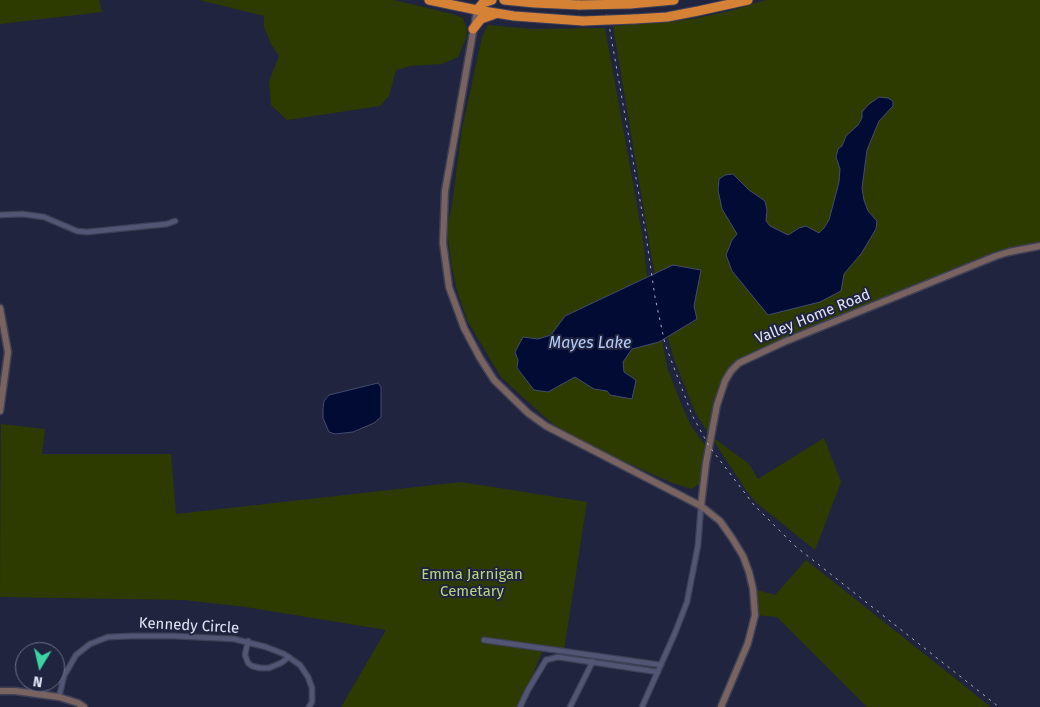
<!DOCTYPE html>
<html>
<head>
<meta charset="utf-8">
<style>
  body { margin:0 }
  #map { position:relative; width:1040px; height:707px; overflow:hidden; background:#21243e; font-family:"Fira Sans",sans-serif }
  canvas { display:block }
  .north { position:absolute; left:15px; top:642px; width:50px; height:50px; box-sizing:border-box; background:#21243e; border:1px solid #6d7087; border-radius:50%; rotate:189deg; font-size:14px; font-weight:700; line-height:20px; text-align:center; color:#e0e3f5 }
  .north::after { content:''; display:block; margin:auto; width:18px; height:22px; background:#3ad4a5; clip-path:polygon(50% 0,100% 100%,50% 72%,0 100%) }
</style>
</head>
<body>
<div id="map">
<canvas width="1040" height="707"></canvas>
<div class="north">N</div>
</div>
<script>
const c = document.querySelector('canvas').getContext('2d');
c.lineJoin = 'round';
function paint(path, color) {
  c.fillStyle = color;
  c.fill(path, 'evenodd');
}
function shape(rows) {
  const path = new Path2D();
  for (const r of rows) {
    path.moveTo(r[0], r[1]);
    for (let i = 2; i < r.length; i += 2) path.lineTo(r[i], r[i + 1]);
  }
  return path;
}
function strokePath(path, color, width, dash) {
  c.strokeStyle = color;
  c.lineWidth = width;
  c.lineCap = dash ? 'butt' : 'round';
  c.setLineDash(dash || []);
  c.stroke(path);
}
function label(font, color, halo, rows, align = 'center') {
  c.font = font + ' "Fira Sans",sans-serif';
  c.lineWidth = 4;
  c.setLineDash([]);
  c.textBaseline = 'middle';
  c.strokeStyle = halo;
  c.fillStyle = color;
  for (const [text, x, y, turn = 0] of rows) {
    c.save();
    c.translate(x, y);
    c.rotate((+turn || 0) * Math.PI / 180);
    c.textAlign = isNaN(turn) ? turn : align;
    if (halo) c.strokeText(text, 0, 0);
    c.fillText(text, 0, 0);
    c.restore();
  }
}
paint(shape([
  [0,0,99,0,102,12,0,24],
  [199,0,394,0,452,14,463,18,467,30,466,38,458,57,442,64,411,66,396,70,389,96,380,106,287,120,271,105,269,81,279,56,271,44,264,27,264,16],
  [765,0,1040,0,1040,246,1009,252,739,363,725,381,711,436,749,464,758,479,824,438,841,482,815,550,758,504,748,493,696,414,674,359,663,319,654,271,613,26,692,19,730,11],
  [488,25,532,29,605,28,643,239,647,277,565,316,551,335,538,339,515,352,518,360,517,368,548,392,575,377,594,389,607,391,631,375,624,372,623,361,632,349,662,340,667,367,680,401,691,426,705,445,699,484,692,489,672,483,579,441,550,422,501,377,468,322,457,290,452,268,447,229,452,205,462,129,482,37],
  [1,424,45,429,42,454,171,454,176,514,461,482,587,502,564,650,544,647,520,707,341,707,386,630,246,607,184,600,0,597],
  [806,560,991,707,867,707,777,617,755,615,753,589,775,595]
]), '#2d3b00');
const water = shape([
  [879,97,888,98,893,101,893,106,879,121,867,150,862,188,864,200,868,211,877,221,876,229,861,254,844,274,841,291,820,302,768,315,732,271,726,255,732,240,737,234,722,209,718,190,719,179,725,175,733,174,749,190,765,201,767,210,766,221,770,226,788,235,799,228,806,226,819,233,824,228,829,220,839,182,840,169,836,157,838,149,842,146,846,136,858,125,862,118,862,112,868,105,879,97],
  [673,265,701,270,694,306,697,319,659,342,632,349,623,362,624,372,636,380,632,399,610,395,607,391,594,389,575,377,548,392,534,390,517,368,518,360,515,352,523,337,538,339,551,335,565,316,673,265],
  [378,383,381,387,381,417,374,423,353,432,335,434,329,432,323,418,323,409,324,401,329,395,378,383]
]);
paint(water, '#010b34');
strokePath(water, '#444c6e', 1);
const street = shape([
  [0,215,22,214,44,217,77,231,87,232,167,224,175,221],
  [484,640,661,665],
  [248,641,245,655,248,663,252,666,260,668,269,668,281,663,289,657],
  [59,697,64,676,76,655,90,644,108,637,132,636,174,636,234,639,266,647,284,654,300,665,308,677,312,688,312,702,309,707],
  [520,707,528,690,546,660,558,657,658,672],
  [570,707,593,661],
  [642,707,675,633,687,602,698,545,701,506]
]);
const secondary = shape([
  [477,10,445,191,443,243,449,287,464,328,480,358,494,380,528,413,546,426,701,506,720,521,732,538,743,556,749,572,753,589,755,615,748,643,721,707],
  [0,308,8,352,0,411],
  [701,506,706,463,717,405,725,381,731,371,739,363,784,342,996,256,1009,252,1040,246],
  [0,691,15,691,59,697,78,703,84,707]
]);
const highway = shape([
  [429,0,477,10,514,16,583,21],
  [504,0,535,3,580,5],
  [630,4,674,0],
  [477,10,483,3,492,0],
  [634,19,667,17,698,11,748,0],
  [473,29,481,19,495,14]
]);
strokePath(street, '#3f4056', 7);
strokePath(secondary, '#3f4056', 9);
strokePath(highway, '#3f4056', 11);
strokePath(street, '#525674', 4.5);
strokePath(secondary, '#796361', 6);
strokePath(highway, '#d58236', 9);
strokePath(shape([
  [603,0,609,25,645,229,655,297,665,344,692,415,709,446,754,505,795,546,999,707]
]), '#acafc3', 1, [2.5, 5]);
const highwayBridge = shape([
  [580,5,630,4],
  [583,21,634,19]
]);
strokePath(highwayBridge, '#3f4056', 11, []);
strokePath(highwayBridge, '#d58236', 9);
label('15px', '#e0e3f5', '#21243e', [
  ["Valley Home Road",813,317,-22],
  ["Kennedy Circle",189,626,3]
]);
label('15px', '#bad37f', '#21243e', [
  ["Emma Jarnigan",472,575],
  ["Cemetary",472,592]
]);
label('italic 16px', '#b5ccf9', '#21243e', [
  ["Mayes Lake",590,344]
]);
</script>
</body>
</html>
